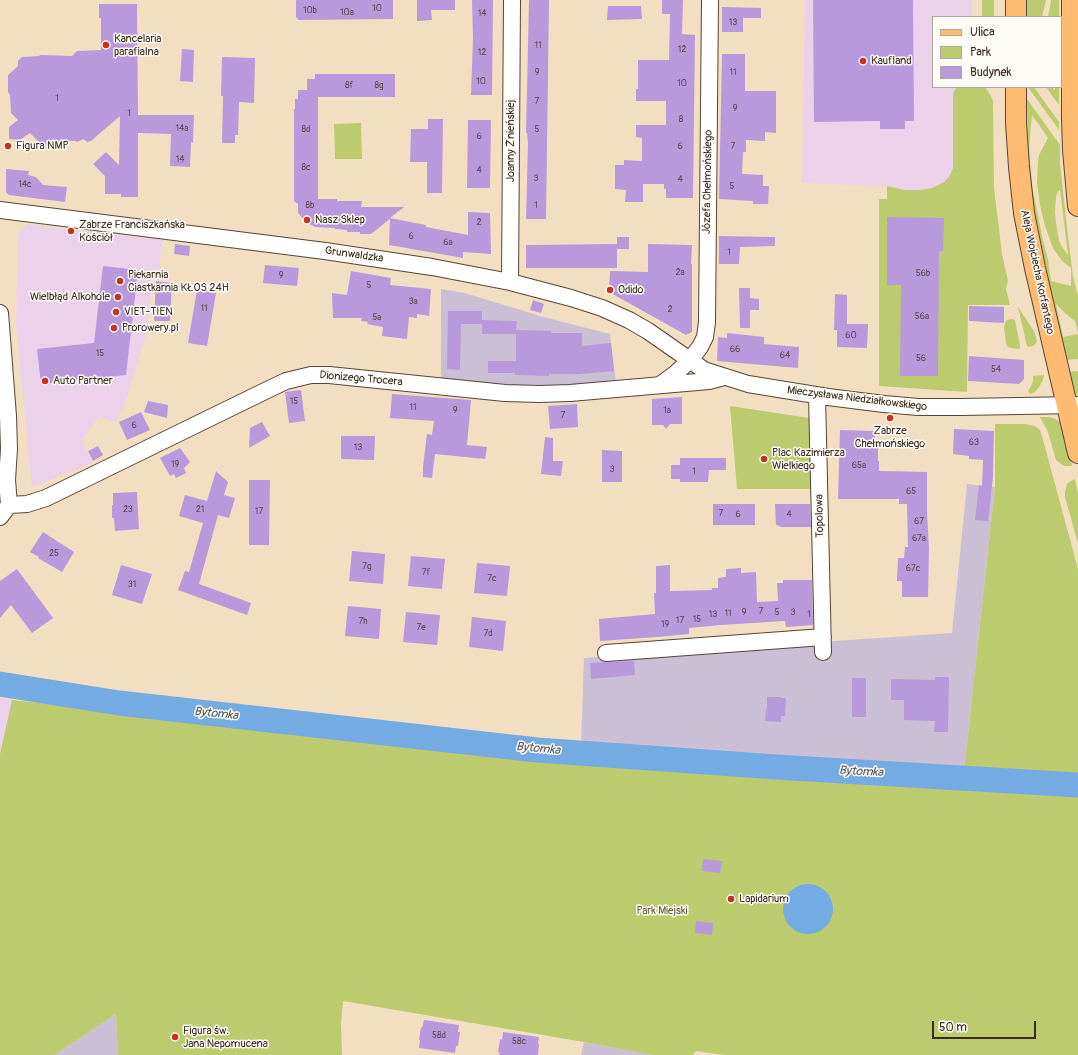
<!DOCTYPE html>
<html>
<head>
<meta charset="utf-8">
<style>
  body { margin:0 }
  #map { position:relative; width:1078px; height:1055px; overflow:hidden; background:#f2dfc1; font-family:Pangolin,sans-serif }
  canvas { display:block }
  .legend { position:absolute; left:932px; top:16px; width:130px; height:72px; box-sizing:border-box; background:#fdfcf7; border:1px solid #afa8a0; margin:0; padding:5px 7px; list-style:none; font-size:12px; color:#3b2a1e }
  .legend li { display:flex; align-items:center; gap:8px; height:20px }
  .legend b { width:20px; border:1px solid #afa8a0 }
  .scale { position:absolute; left:932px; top:1021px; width:104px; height:18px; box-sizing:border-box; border:2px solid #3b2a1e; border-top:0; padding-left:5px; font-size:12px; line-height:14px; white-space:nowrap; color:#3b2a1e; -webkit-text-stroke:3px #fdfcf7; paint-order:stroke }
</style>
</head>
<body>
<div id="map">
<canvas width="1078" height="1055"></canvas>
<ul class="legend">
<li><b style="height:5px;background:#ffbb71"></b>Ulica</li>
<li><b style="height:11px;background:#bccb6d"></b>Park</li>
<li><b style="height:11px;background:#b899dc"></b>Budynek</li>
</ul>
<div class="scale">50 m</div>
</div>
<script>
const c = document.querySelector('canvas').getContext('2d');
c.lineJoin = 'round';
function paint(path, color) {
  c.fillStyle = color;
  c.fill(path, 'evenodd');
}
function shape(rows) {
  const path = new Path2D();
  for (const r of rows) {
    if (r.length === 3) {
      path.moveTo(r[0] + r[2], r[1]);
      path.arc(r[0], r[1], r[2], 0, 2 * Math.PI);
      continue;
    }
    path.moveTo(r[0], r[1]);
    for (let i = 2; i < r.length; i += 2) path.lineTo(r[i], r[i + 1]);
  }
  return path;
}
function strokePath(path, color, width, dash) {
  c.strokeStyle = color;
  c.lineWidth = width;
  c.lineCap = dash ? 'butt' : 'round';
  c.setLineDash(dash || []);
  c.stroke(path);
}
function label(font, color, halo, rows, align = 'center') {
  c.font = font + ' Pangolin,sans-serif';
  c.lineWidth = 3;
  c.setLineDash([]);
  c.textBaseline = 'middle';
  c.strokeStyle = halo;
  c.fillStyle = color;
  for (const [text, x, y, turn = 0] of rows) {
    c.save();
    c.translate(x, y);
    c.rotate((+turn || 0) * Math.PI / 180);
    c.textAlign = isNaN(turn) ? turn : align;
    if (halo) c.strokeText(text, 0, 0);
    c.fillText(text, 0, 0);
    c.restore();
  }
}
paint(shape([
  [805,0,972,0,972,17,933,17,933,87,957,87,954,91,953,168,949,177,944,182,932,188,920,190,905,190,887,186,802,183],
  [28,224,162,240,159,273,154,272,146,334,126,399,116,422,99,417,82,440,92,463,32,487,16,326,18,234],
  [0,698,12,700,0,754]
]), '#ecd1ea');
paint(shape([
  [441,289,465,293,540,316,610,334,616,383,524,387,441,379],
  [967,484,995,487,964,771,581,747,584,658,952,633],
  [116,1014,118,1055,54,1055],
  [584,1042,653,1055,581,1055]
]), '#cbbfd5');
paint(shape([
  [982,0,994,0,994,17,982,17],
  [1027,0,1046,0,1042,17,1027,17],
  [1051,0,1059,0,1059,17,1048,17],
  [957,87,985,87,991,96,993,101,994,188,1002,254,1008,281,1006,289,1010,305,968,305,967,392,879,386,879,199,887,199,887,186,905,190,920,190,932,188,944,182,949,177,953,168,953,96,954,91],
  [1028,87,1034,87,1059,122,1059,130],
  [1046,87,1052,87,1055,91,1055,87,1059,87,1059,105],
  [1027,99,1060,145,1060,164,1068,236,1073,276,1078,296,1078,332,1075,321,1066,314,1056,304,1063,337,1078,334,1078,359,1065,360,1035,213,1030,187,1028,162],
  [1032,115,1048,138,1039,155,1038,163,1037,183,1040,205,1045,226,1053,248,1062,261,1071,268,1071,286,1051,281,1048,260,1042,236,1032,185,1029,148],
  [1060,190,1068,255,1062,247,1059,241,1056,223,1055,212,1056,197,1057,193],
  [361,123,362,159,335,159,334,124],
  [1018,307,1034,331,1037,341,1036,343,1033,346,1029,347,1027,346],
  [1011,319,1015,320,1020,345,1020,348,1018,349,1011,348,1008,347,1006,343,1004,327,1005,323,1007,320],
  [1078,371,1078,396,1074,393,1068,372],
  [1044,375,1043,380,1039,387,1035,392,1030,394,1028,391,1031,386,1033,381,1033,376],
  [730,406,809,418,812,489,737,489],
  [1040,417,1047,417,1053,418,1059,421,1061,424,1065,431,1072,466,1064,466,1056,460,1048,432],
  [995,424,1026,424,1035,426,1040,430,1042,436,1078,569,1078,778,964,771,995,487],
  [1075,479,1078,494,1078,543,1065,497,1065,492,1067,484,1069,482],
  [12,700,574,761,1078,795,1078,1055,725,1055,696,1051,693,1055,653,1055,584,1042,343,1001,341,1023,342,1055,118,1055,116,1014,54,1055,0,1055,0,754]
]), '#bccb6d');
paint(shape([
  [808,909,25]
]), '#75abe3');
strokePath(shape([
  [0,684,119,703,537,750,776,767,1078,785]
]), '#75abe3', 25);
paint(shape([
  [296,0,393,0,393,19,299,20,296,17],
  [417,0,455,0,455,10,431,10,432,20,417,21],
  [472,0,493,0,492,95,471,95,473,39],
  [529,0,549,0,546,219,526,219,528,143,527,133,526,133],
  [662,0,683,0,682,34,695,35,693,198,666,198,666,189,664,189,664,184,643,184,643,202,625,202,626,190,615,189,615,165,624,165,624,160,642,161,642,138,636,137,636,125,666,125,666,101,636,101,636,89,638,89,638,60,669,60,670,14,662,14],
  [813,0,913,0,914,121,905,121,905,129,880,129,880,121,814,122],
  [99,4,137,4,138,115,194,115,193,143,191,142,190,167,170,166,171,134,138,133,138,197,121,197,121,194,105,194,105,176,93,164,106,152,119,165,120,116,91,141,87,142,84,139,77,142,75,141,48,141,47,150,30,133,20,140,9,139,9,127,18,120,11,113,10,95,8,92,8,75,18,66,18,61,22,57,39,56,40,55,72,56,77,51,101,50,101,18,99,18],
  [608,6,641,6,642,19,607,20],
  [722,7,761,8,761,18,743,18,743,32,722,32],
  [182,49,194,50,193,82,180,81],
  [722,54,745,54,745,91,776,91,776,133,765,132,765,141,746,140,746,152,743,152,742,174,763,175,763,186,769,186,768,204,753,204,753,201,719,199],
  [222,57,255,58,254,103,239,102,238,135,235,135,235,143,222,143,223,96,221,96],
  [315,74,395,74,395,97,318,97,318,199,337,199,337,201,362,201,361,207,404,207,390,218,426,225,426,227,468,235,468,212,490,213,491,254,463,252,463,258,389,245,390,219,371,234,360,234,360,232,347,232,347,230,335,229,335,228,315,227,306,222,298,213,298,204,294,201,294,109,295,109,295,99,298,99,298,90,307,90,307,79,315,79],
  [428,119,443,119,442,193,427,193,427,162,410,162,411,129,428,129],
  [468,120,491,120,490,188,467,188],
  [6,169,29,171,28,175,36,177,43,185,67,187,65,202,9,195,6,192],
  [887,217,944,218,943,251,939,251,938,376,900,376,901,285,887,285],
  [719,236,775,237,775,246,740,247,739,264,719,264],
  [617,237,629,237,629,249,617,249,617,268,526,268,526,245,617,244],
  [175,244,190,246,189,256,174,254],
  [648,244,692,245,691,264,692,264,692,332,686,335,609,292,610,271,648,272],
  [265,265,299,268,297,286,263,283],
  [103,266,138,270,126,375,41,384,37,349,94,343],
  [351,271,391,278,390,285,431,289,429,316,417,314,417,318,409,317,407,339,382,336,383,327,367,324,368,322,361,321,362,318,333,318,332,293,347,295],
  [156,281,172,283,170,321,154,321],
  [739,288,750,288,750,298,759,299,759,310,750,310,750,328,740,328],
  [197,290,216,293,207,346,188,343],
  [835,294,847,295,847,324,868,324,867,348,837,347,837,330,834,330],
  [533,300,544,304,541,313,530,310],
  [969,306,1004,307,1004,323,969,321],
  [448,311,482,311,482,320,517,321,516,330,551,331,551,333,582,333,582,346,611,343,614,371,580,374,549,374,549,376,515,375,515,373,488,373,488,361,516,361,516,334,482,334,482,324,461,324,460,370,447,369],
  [727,333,764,337,764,344,799,347,798,368,717,361,718,337,727,338],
  [969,356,1024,360,1024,379,1019,384,968,381],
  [301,390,305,421,289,423,285,392],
  [392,394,471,400,467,445,487,447,485,459,435,454,432,478,423,477,423,467,427,434,432,435,434,421,390,418],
  [682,397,682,424,670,424,666,429,663,425,652,425,652,399],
  [148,401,168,405,167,418,144,412],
  [577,404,578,427,550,429,548,406],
  [141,412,150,430,127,440,119,422],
  [262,422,270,436,249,448,250,428],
  [954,429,994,431,993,477,988,521,975,520,979,485,982,486,983,460,969,459,969,456,953,454],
  [840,430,875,431,875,442,878,443,878,461,879,461,879,471,927,472,927,513,929,548,928,597,902,597,902,581,897,581,898,558,904,558,905,547,908,547,907,504,899,504,899,499,838,499],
  [341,436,375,436,374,460,341,459],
  [545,437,553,438,553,461,563,461,561,476,541,474],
  [98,446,103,455,93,461,88,451],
  [180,448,190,462,184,468,186,473,176,478,174,474,170,476,160,458],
  [602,450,622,451,622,482,602,482],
  [680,458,726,458,726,470,709,470,708,482,680,482,680,479,671,479,671,465,680,465],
  [216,471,228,482,224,495,235,498,229,518,218,515,199,584,251,603,247,615,178,590,185,571,189,572,203,523,179,516,185,495,207,501],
  [249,480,270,480,269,545,249,545],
  [137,492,139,529,115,531,114,518,112,518,112,505,113,505,113,493],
  [713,504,755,504,755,525,713,525],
  [775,504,810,504,811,527,780,527,780,526,776,525],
  [43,532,74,552,62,572,38,558,39,557,30,552],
  [352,551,385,554,383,584,349,581],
  [411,556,445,559,442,589,408,586],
  [477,563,510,566,507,596,474,593],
  [121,565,152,574,142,604,112,595],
  [670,565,670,591,712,590,712,588,718,588,718,578,726,577,726,569,741,568,741,573,756,572,757,602,778,601,777,583,783,583,783,580,812,580,813,625,786,627,785,621,721,625,689,628,689,634,657,637,600,641,599,619,655,614,654,593,656,593,656,566],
  [17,569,53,618,32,633,11,605,0,618,0,581],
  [348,606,381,609,379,639,345,636],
  [406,612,440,615,437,645,403,642],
  [472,617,506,621,503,651,469,647],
  [634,661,635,675,591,679,590,663],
  [935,677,949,677,948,732,934,732,935,721,904,720,904,700,891,700,891,679,935,680],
  [852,678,866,678,866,717,852,717],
  [767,697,781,697,781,698,786,698,785,716,781,716,781,722,765,721,766,708,767,708],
  [703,859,722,861,720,873,702,871],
  [696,921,713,923,712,935,695,933],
  [424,1020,459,1025,458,1032,460,1032,458,1046,456,1046,455,1053,419,1048,420,1040,419,1040,421,1027,422,1028],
  [503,1032,539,1037,538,1044,539,1044,538,1055,499,1055,500,1053,498,1052,500,1039,502,1040]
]), '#b899dc');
const minor = shape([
  [0,210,325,251,432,267,510,282,571,298,602,308,629,320,648,331,704,370,748,384,828,397,884,404,918,407,960,407,1078,405],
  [510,282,512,0],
  [0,313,8,416,9,449,7,480,9,505],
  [660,385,675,374,690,360,700,347,705,337,707,322,710,0],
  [817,396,823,652],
  [0,517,9,505,27,504,46,498,261,393,286,381,311,375,329,375,505,393,539,394,570,393,709,381,724,377],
  [606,653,823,637]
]);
const major = shape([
  [1072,0,1072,119,1073,150,1078,206],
  [1016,17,1016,0],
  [1016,87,1016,123,1019,167,1024,213,1035,268,1078,453]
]);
strokePath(minor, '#564536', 18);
strokePath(major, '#564536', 22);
strokePath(minor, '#fff', 16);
strokePath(major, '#ffbb71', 20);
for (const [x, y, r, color] of [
  [106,45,4,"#c8321e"],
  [863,61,4,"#c8321e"],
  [8,146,4,"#c8321e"],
  [307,220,4,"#c8321e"],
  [71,231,4,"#c8321e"],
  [120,281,4,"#c8321e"],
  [610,290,4,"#c8321e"],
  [118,297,4,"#c8321e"],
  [116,312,4,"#c8321e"],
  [114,328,4,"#c8321e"],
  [45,381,4,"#c8321e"],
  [890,418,4,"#c8321e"],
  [764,459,4,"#c8321e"],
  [731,899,4,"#c8321e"],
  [175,1037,4,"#c8321e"]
]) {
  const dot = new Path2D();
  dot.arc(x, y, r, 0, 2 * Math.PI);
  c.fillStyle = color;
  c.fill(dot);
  strokePath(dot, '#fdfcf7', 1.5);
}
label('9px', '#5a464e', null, [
  ["10",377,9],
  ["10b",310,11],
  ["10a",347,13],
  ["14",482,14],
  ["13",733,23],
  ["11",538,46],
  ["12",682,50],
  ["12",482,53],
  ["9",537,73],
  ["11",733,73],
  ["10",481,82],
  ["10",682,84],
  ["8f",349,86],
  ["8g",379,86],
  ["1",57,99],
  ["7",537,102],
  ["9",735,109],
  ["1",129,114],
  ["8",681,120],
  ["14a",182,129],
  ["8d",306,130],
  ["5",537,130],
  ["6",479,137],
  ["6",680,147],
  ["7",733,147],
  ["14",180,160],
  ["8c",306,168],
  ["4",479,171],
  ["3",536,179],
  ["4",680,180],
  ["14c",25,185],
  ["5",732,187],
  ["8b",310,206],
  ["1",536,206],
  ["2",479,223],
  ["6",411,237],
  ["6a",448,243],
  ["1",729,253],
  ["2a",680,273],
  ["56b",923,274],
  ["9",281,276],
  ["5",369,286],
  ["3a",413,302],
  ["11",204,309],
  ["2",670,310],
  ["56a",922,317],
  ["5a",377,318],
  ["60",851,336],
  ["66",735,350],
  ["15",100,354],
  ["64",785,356],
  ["56",921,359],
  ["54",996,370],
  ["15",294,402],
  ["11",413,408],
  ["9",455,411],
  ["1a",667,411],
  ["7",563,416],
  ["6",134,426],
  ["63",974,443],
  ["13",358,448],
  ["19",175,465],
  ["65a",859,466],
  ["3",612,470],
  ["1",694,472],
  ["65",911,492],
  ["23",128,510],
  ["21",200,510],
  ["17",259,512],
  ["7",721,514],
  ["6",738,515],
  ["4",789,515],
  ["67",919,522],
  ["67a",919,539],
  ["25",54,554],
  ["7g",367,567],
  ["67c",913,569],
  ["7f",426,573],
  ["7c",492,579],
  ["31",132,585],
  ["7",761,612],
  ["9",744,613],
  ["5",777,613],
  ["3",793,613],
  ["11",728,614],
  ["13",713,615],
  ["1",809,615],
  ["15",697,620],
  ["17",680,621],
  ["7h",363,622],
  ["19",665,625],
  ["7e",421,628],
  ["7d",488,634],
  ["58d",439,1036],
  ["58c",519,1042]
]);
label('11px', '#3b2a1e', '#fdfcf7', [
  ["Kancelaria",114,39],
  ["parafialna",114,52],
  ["Kaufland",871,61],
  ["Figura NMP",16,146],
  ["Nasz Sklep",315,220],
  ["Zabrze Franciszkańska",79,225],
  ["Kościół",79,238],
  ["Piekarnia",128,275],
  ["Ciastkarnia KŁOS 24H",128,288],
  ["Odido",618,290],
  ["Wielbłąd Alkohole",110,297,"right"],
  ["VIET-TIEN",124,312],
  ["Prorowery.pl",122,328],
  ["Auto Partner",53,381],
  ["Zabrze",890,431,"center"],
  ["Chełmońskiego",890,444,"center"],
  ["Plac Kazimierza",772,453],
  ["Wielkiego",772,466],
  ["Lapidarium",739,899],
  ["Figura św.",183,1031],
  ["Jana Nepomucena",183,1044]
], 'left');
label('11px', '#3b2a1e', '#fdfcf7', [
  ["Joanny Żnieńskiej",511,141,-90],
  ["Józefa Chełmońskiego",708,182,-89],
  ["Grunwaldzka",354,255,8],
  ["Aleja Wojciecha Korfantego",1037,272,78],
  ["Dionizego Trocera",361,379,5],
  ["Mieczysława Niedziałkowskiego",857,399,7],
  ["Topolowa",820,516,-91]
]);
label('11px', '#625a36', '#fdfcf7', [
  ["Park Miejski",662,911]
]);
label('italic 12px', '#4f5763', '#fdfcf7', [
  ["Bytomka",216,714,6],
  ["Bytomka",538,749,5],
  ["Bytomka",861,772,3]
]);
</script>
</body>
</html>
